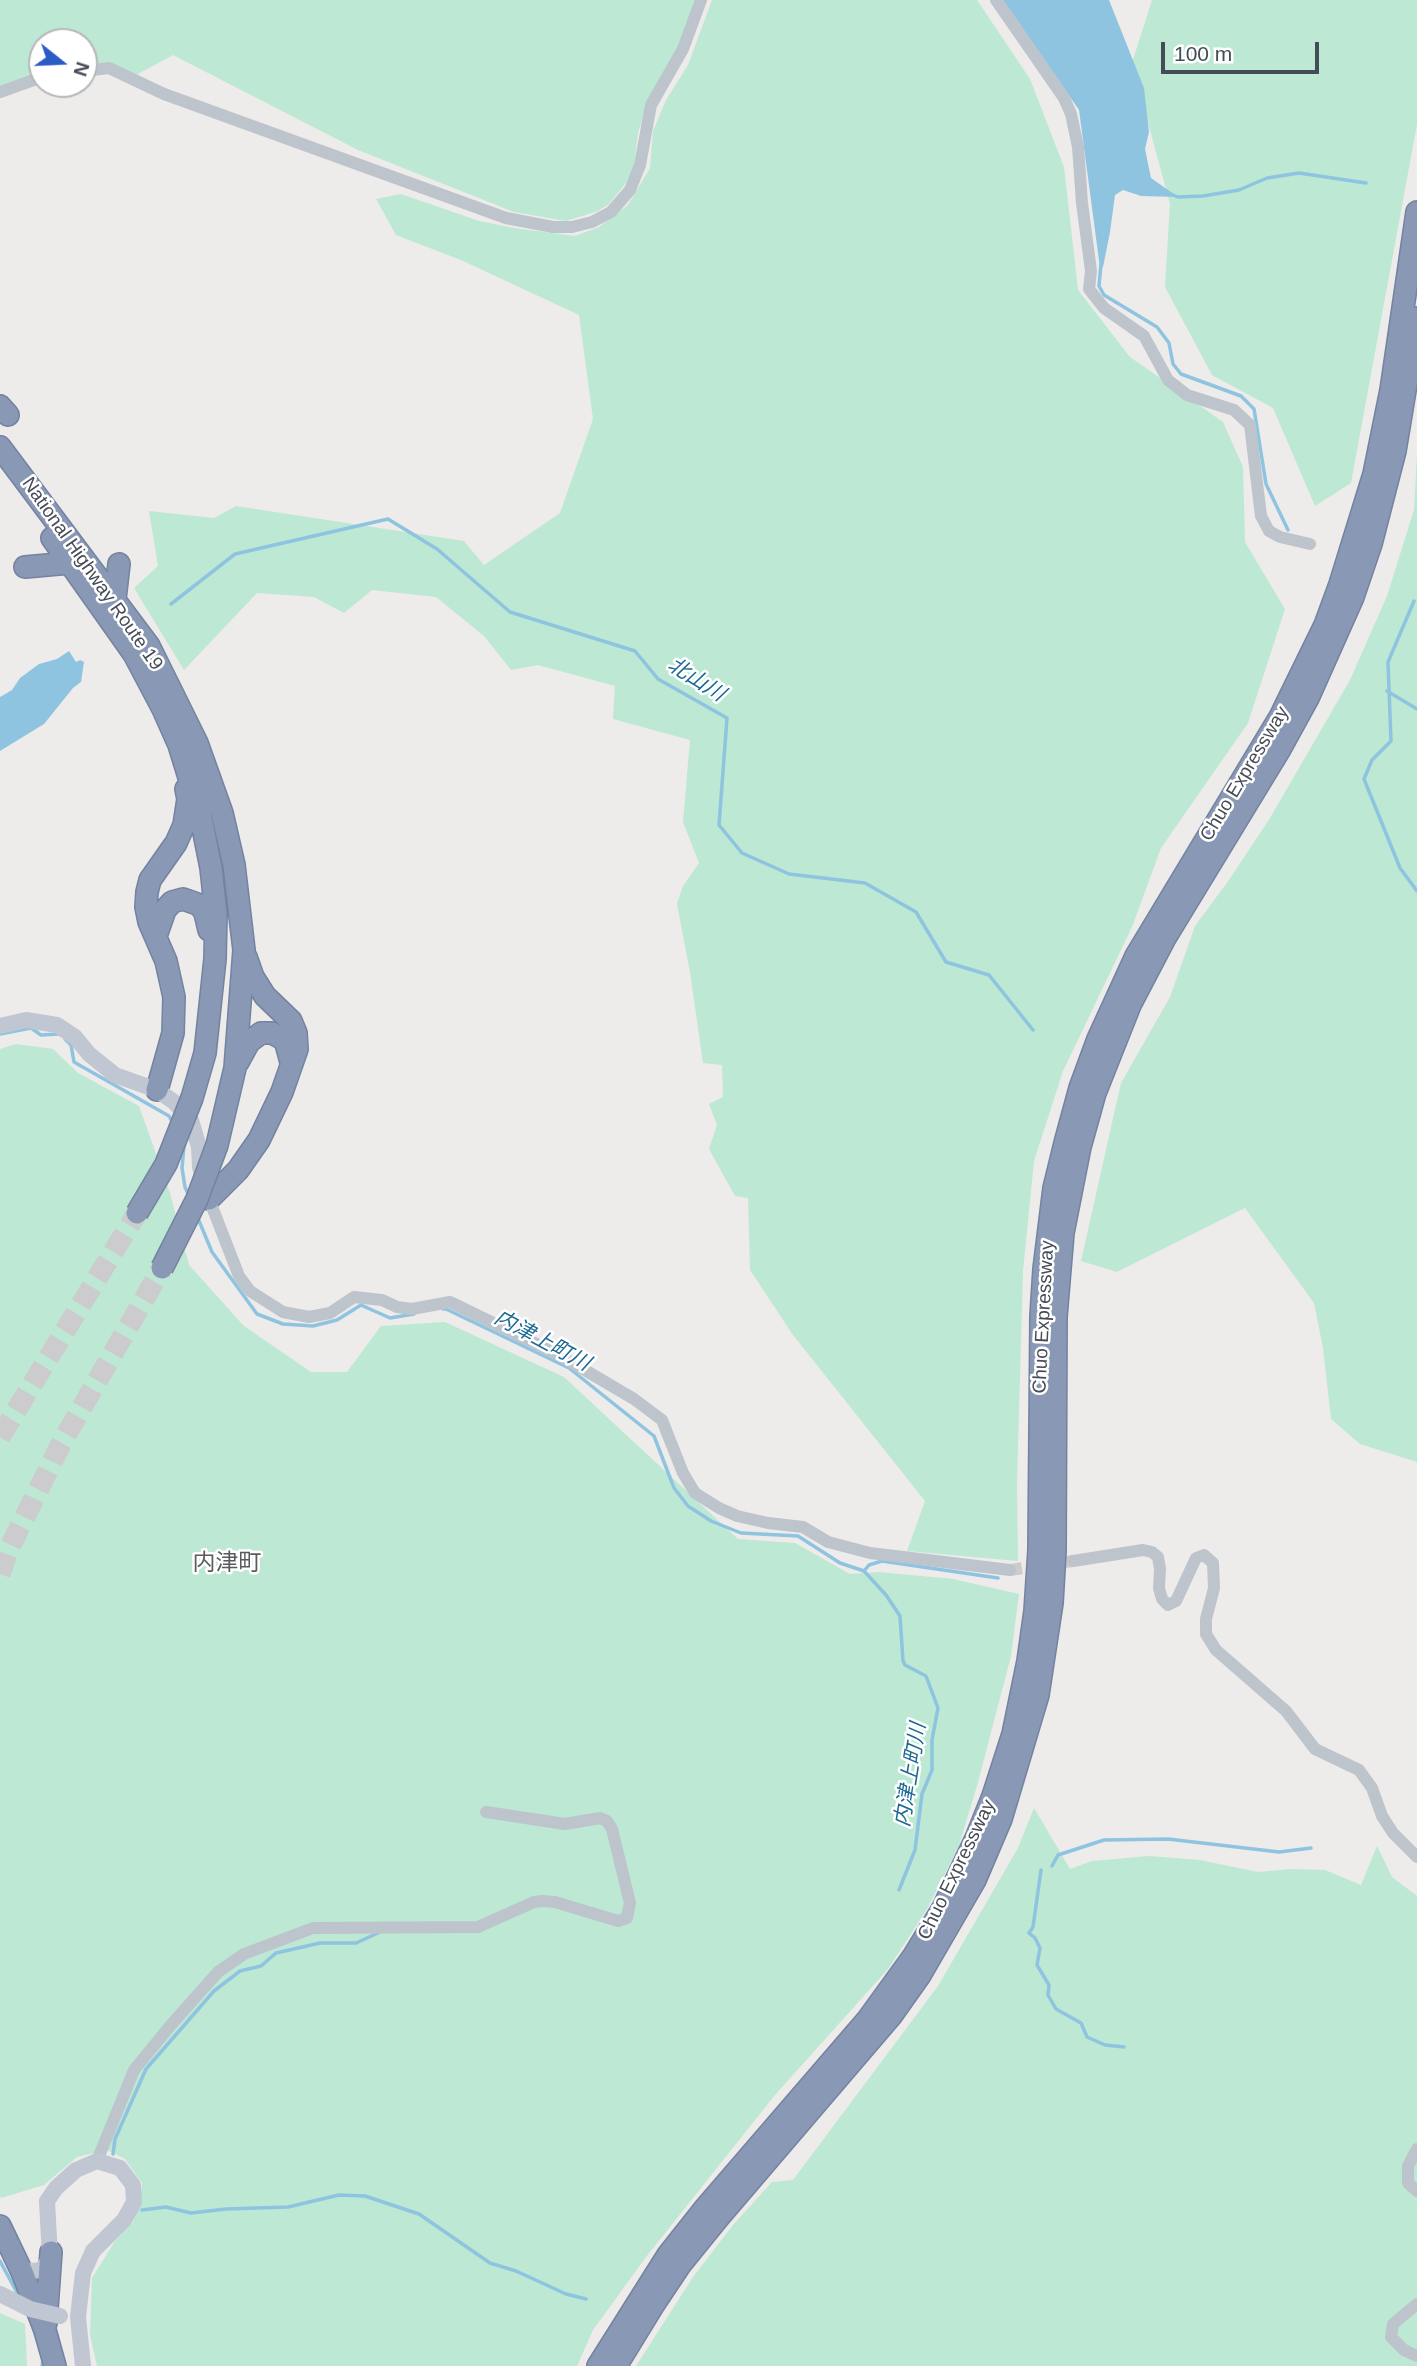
<!DOCTYPE html>
<html>
<head>
<meta charset="utf-8">
<style>
  body { margin:0 }
  #map { position:relative; width:1417px; height:2366px; overflow:hidden; background:#eeebeb; font-family:Arial,sans-serif }
  canvas { display:block }
  .north { position:absolute; left:28px; top:28px; width:70px; height:70px; box-sizing:border-box; background:#fff; border:2px solid #b5b7bb; border-radius:50%; rotate:108deg; font-size:19px; font-weight:700; line-height:28px; text-align:center; color:#464c56 }
  .north::after { content:''; display:block; margin:auto; width:24px; height:32px; background:#2d5bc5; clip-path:polygon(50% 0,100% 100%,50% 72%,0 100%) }
  .scale { position:absolute; left:1161px; top:42px; width:158px; height:32px; box-sizing:border-box; border:4px solid #464c56; border-top:0; padding-left:9px; font-size:21px; line-height:24px; white-space:nowrap; color:#464c56; -webkit-text-stroke:5px #fff; paint-order:stroke }
</style>
</head>
<body>
<div id="map">
<canvas width="1417" height="2366"></canvas>
<div class="north">N</div>
<div class="scale">100 m</div>
</div>
<script>
const c = document.querySelector('canvas').getContext('2d');
c.lineJoin = 'round';
function paint(path, color) {
  c.fillStyle = color;
  c.fill(path, 'evenodd');
}
function shape(rows) {
  const path = new Path2D();
  for (const r of rows) {
    path.moveTo(r[0], r[1]);
    for (let i = 2; i < r.length; i += 2) path.lineTo(r[i], r[i + 1]);
  }
  return path;
}
function strokePath(path, color, width, dash) {
  c.strokeStyle = color;
  c.lineWidth = width;
  c.lineCap = dash ? 'butt' : 'round';
  c.setLineDash(dash || []);
  c.stroke(path);
}
function label(font, color, halo, rows, align = 'center') {
  c.font = font + ' Arial,"Noto Sans JP",sans-serif';
  c.lineWidth = 5;
  c.setLineDash([]);
  c.textBaseline = 'middle';
  c.strokeStyle = halo;
  c.fillStyle = color;
  for (const [text, x, y, turn = 0] of rows) {
    c.save();
    c.translate(x, y);
    c.rotate((+turn || 0) * Math.PI / 180);
    c.textAlign = isNaN(turn) ? turn : align;
    if (halo) c.strokeText(text, 0, 0);
    c.fillText(text, 0, 0);
    c.restore();
  }
}
paint(shape([
  [0,0,696,0,675,55,646,107,638,133,634,166,626,183,609,204,598,211,566,221,514,212,358,150,173,55,136,75,114,67,84,63,84,42,42,42,42,71,0,86],
  [712,0,977,0,1030,79,1064,167,1078,290,1130,357,1223,422,1243,467,1245,542,1285,609,1248,723,1161,848,1132,927,1063,1071,1034,1161,1023,1271,1017,1482,1018,1561,907,1551,925,1501,793,1335,750,1270,748,1198,735,1196,709,1149,717,1125,709,1104,723,1097,722,1065,703,1063,690,972,677,904,683,886,699,863,683,822,690,740,613,719,615,686,538,665,511,670,484,636,436,597,372,590,344,613,314,597,257,593,184,670,134,588,158,566,149,511,214,518,236,506,464,541,484,565,560,513,593,419,579,315,461,260,396,235,376,199,401,194,479,221,514,228,575,236,599,227,628,205,650,168,653,131,666,100,688,65],
  [1152,0,1417,0,1417,124,1351,483,1315,506,1273,408,1212,375,1165,287,1170,204,1132,63],
  [1417,455,1417,1462,1360,1444,1331,1419,1323,1348,1314,1303,1245,1208,1117,1272,1081,1261,1121,1083,1170,997,1195,926,1229,880,1270,818,1350,680,1387,596,1414,510],
  [16,1044,53,1049,78,1073,139,1106,170,1193,189,1265,244,1326,311,1372,347,1372,381,1326,445,1322,564,1377,738,1539,795,1543,850,1574,879,1572,953,1579,1019,1594,1011,1656,977,1786,958,1848,927,1909,888,1969,775,2095,646,2257,593,2330,577,2366,97,2366,90,2335,92,2278,115,2241,133,2222,140,2202,142,2183,125,2159,107,2150,77,2157,44,2185,1,2198,0,2196,0,1049],
  [1034,1808,1070,1869,1092,1861,1149,1856,1200,1860,1258,1872,1292,1869,1325,1870,1361,1885,1377,1846,1392,1877,1417,1896,1417,2366,636,2366,693,2277,733,2225,772,2182,793,2180,938,1986,1018,1848],
  [0,2313,25,2324,27,2366,0,2366]
]), '#bde8d3');
paint(shape([
  [1003,0,1109,0,1144,88,1149,132,1145,149,1151,178,1178,197,1141,196,1123,190,1115,195,1110,232,1103,267,1100,268,1079,110],
  [69,651,76,662,80,660,84,662,81,682,73,688,44,724,0,751,0,697,12,690,20,678,39,664,57,659]
]), '#8fc4e0');
strokePath(shape([
  [1173,195,1178,197,1203,196,1239,190,1267,178,1299,173,1366,183],
  [1101,264,1099,286,1104,295,1157,327,1169,343,1173,364,1181,374,1241,396,1254,409,1266,484,1288,530],
  [1414,601,1388,662,1391,741,1372,760,1364,779,1400,868,1417,891],
  [171,604,235,554,388,519,437,549,510,612,635,651,658,679,727,718,719,825,742,853,789,874,865,883,916,912,946,962,989,975,1033,1030],
  [1387,691,1417,709],
  [0,1034,31,1028,41,1035,59,1034],
  [65,1039,71,1045,74,1062,169,1116,173,1123],
  [184,1146,182,1168,185,1187,189,1196],
  [197,1216,212,1252,257,1314,283,1324,313,1326,337,1320,361,1305,390,1318,414,1314],
  [443,1309,446,1309,569,1368,654,1436,674,1488,688,1506,711,1521,741,1533,798,1536,840,1563,864,1571,886,1595,900,1616,903,1661,905,1665,926,1676,938,1708,932,1740,932,1770,922,1794,915,1850,899,1890],
  [864,1571,869,1565,882,1561,998,1578],
  [1052,1866,1058,1855,1104,1840,1168,1839,1279,1852,1311,1848],
  [1041,1870,1033,1927,1029,1933,1035,1938,1040,1948,1037,1965,1049,1985,1048,1995,1056,2009,1081,2023,1087,2037,1105,2045,1124,2047],
  [113,2154,115,2139,146,2069,214,1991,240,1971,261,1966,276,1953,320,1943,356,1943,378,1933],
  [142,2210,166,2207,191,2213,226,2209,288,2207,339,2195,365,2196,419,2214,490,2263,516,2271,566,2294,586,2299],
  [0,2261,20,2298],
  [32,2324,43,2360,42,2366]
]), '#8fc4e0', 3.5);
strokePath(shape([
  [1010,1570,1073,1561]
]), '#cccbcd', 12, [12, 6]);
strokePath(shape([
  [0,1437,137,1213],
  [0,1574,8,1551,61,1444,162,1268]
]), '#cccbcd', 21, [21, 10]);
const highway = shape([
  [0,406,8,415],
  [0,447,149,646,197,743,222,813,234,865,244,950,235,1068,217,1145],
  [52,538,134,654,163,709,179,745,200,813,211,868,216,914,215,959,205,1053,192,1098],
  [25,567,70,563],
  [115,599,119,564],
  [156,936,165,910,172,902,183,899,200,905,205,913,209,930],
  [238,1062,249,1042,261,1033,272,1033,285,1040,291,1062],
  [157,1090,173,1033,174,997,166,961,149,922,146,907,147,892,150,880,176,843,184,825,188,799,186,789],
  [209,1199,238,1170,259,1140,282,1092,297,1049,296,1033,291,1021,265,996,253,977,246,957],
  [0,2226,22,2272,45,2330,55,2366],
  [46,2323,51,2252],
  [598,2366,668,2255,706,2207,868,2019,913,1957,943,1908,977,1836,993,1796,1013,1734,1028,1661,1035,1611,1039,1550,1041,1316,1044,1269,1054,1188,1065,1143,1080,1088,1098,1039,1136,956,1280,717,1325,625,1340,584,1374,474,1391,390,1417,212],
  [616,2366,654,2304,680,2265,719,2217,891,2016,920,1975,975,1880,1001,1819,1038,1695,1052,1603,1055,1551,1056,1317,1063,1233,1080,1147,1095,1093,1130,1005,1165,938,1280,749,1308,698,1353,597,1371,544,1395,451,1417,318]
]);
strokePath(highway, '#7383a0', 24);
strokePath(shape([
  [996,0,1064,98,1071,114,1078,147,1082,203,1091,271,1089,289,1104,308,1144,336,1168,380,1187,395,1234,410,1250,425,1261,516,1269,531,1280,537,1310,544],
  [84,71,109,68,164,94,506,218,553,227,572,227,592,222,611,212,630,190,640,165,651,105,683,49,701,0],
  [0,92,42,77],
  [209,1199,239,1276,250,1291,283,1312,309,1317,330,1313,354,1297,382,1300,397,1307,412,1309,450,1302,561,1356,634,1399,662,1420,683,1473,695,1493,719,1508,737,1516,768,1523,803,1527,828,1542,870,1553,1010,1570],
  [1073,1561,1143,1550,1152,1552,1158,1557,1160,1569,1159,1588,1162,1599,1168,1605,1176,1601,1196,1558,1204,1555,1213,1563,1214,1588,1206,1619,1206,1634,1216,1650,1286,1711,1315,1749,1359,1770,1372,1788,1382,1816,1393,1833,1417,1857],
  [1417,2149,1408,2166,1408,2183,1417,2191],
  [97,2161,134,2070,170,2026,218,1972,244,1954,313,1928,478,1927,534,1902,543,1901,555,1902,618,1921,627,1918,630,1903,612,1829,607,1821,600,1818,565,1824,486,1812],
  [1417,2304,1393,2324,1391,2337,1404,2350,1417,2356]
]), '#bec4cc', 12);
strokePath(shape([
  [0,1026,26,1020,57,1025,75,1037,89,1054,115,1075,157,1090,174,1102,191,1120,199,1147,200,1167,204,1181],
  [22,2272,42,2270,50,2258,47,2201,56,2188,76,2170,97,2161,120,2168,133,2185,134,2202,124,2220,93,2251,83,2273,78,2317,83,2366]
]), '#c0c6d2', 16);
strokePath(highway, '#8898b5', 21);
const highwayBridge = shape([
  [137,1213,166,1164,192,1098],
  [162,1268,197,1199,217,1145]
]);
strokePath(highwayBridge, '#7383a0', 24, []);
strokePath(shape([
  [0,2294,30,2309,60,2316]
]), '#c0c6d2', 16);
strokePath(highwayBridge, '#8898b5', 21);
label('19px', '#464c56', '#fff', [
  ["National Highway Route 19",92,574,55],
  ["Chuo Expressway",1245,774,-59],
  ["Chuo Expressway",1044,1317,-87],
  ["Chuo Expressway",957,1870,-64]
]);
label('italic 21px', '#1c6a93', '#fff', [
  ["北山川",696,680,32],
  ["内津上町川",542,1341,28],
  ["内津上町川",911,1775,-81]
]);
label('23px', '#595b5f', '#fff', [
  ["内津町",227,1564]
]);
</script>
</body>
</html>
